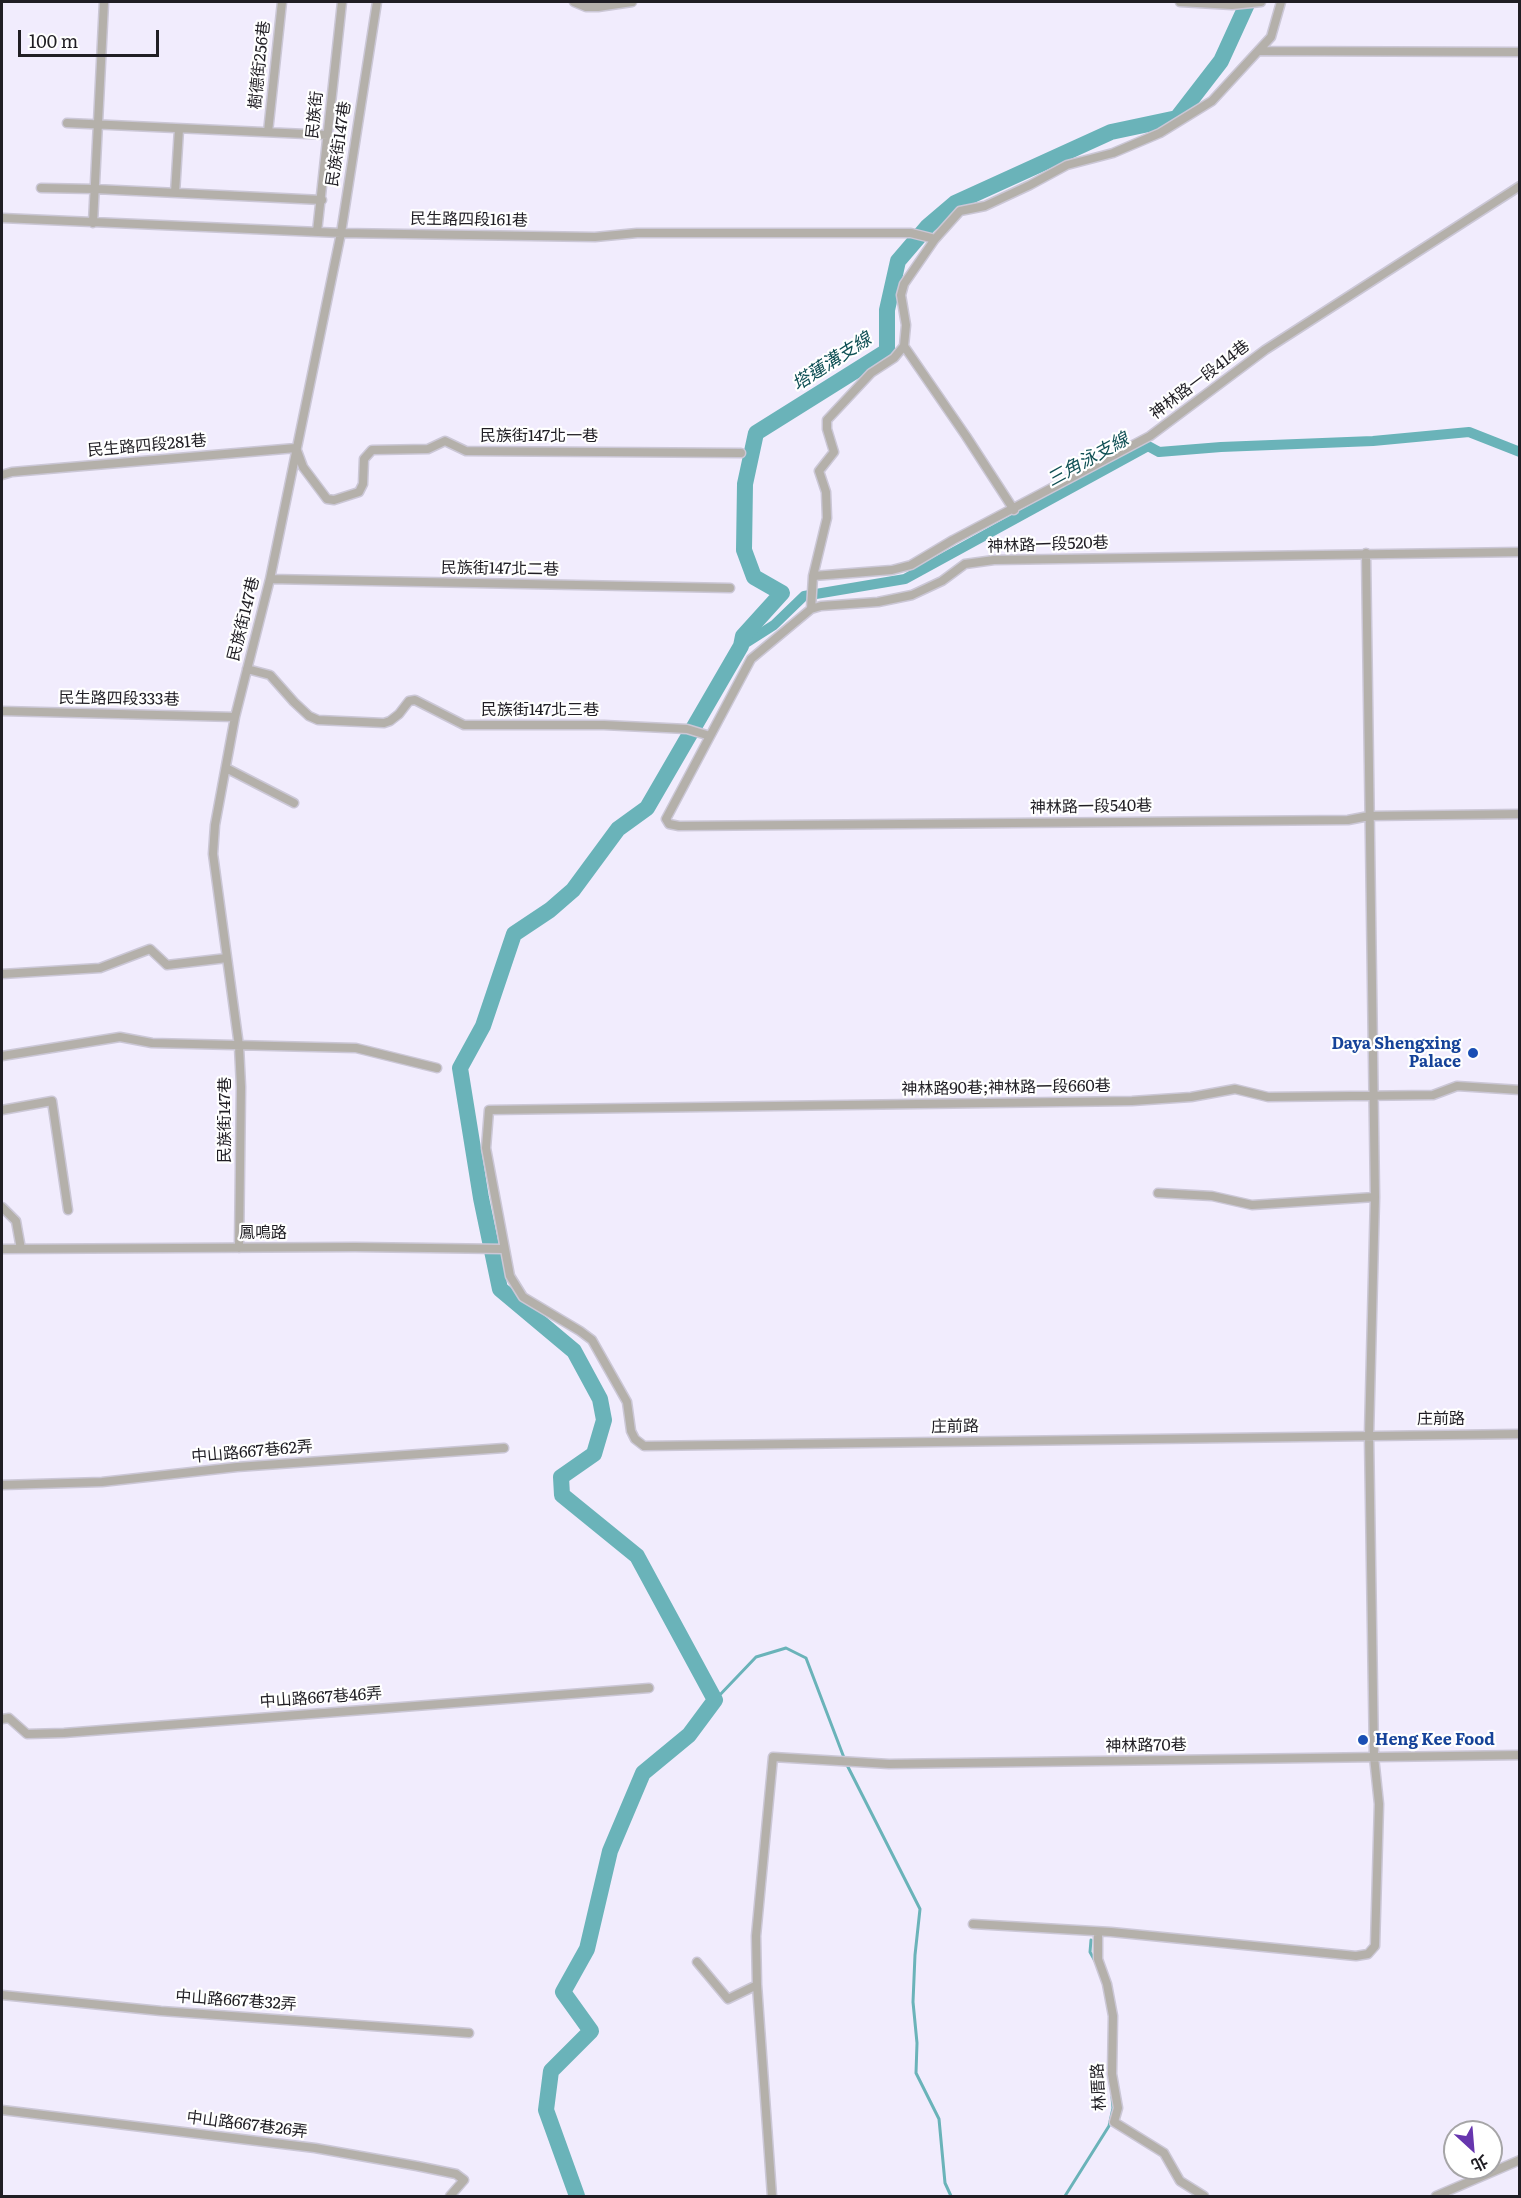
<!DOCTYPE html>
<html>
<head>
<meta charset="utf-8">
<style>
  body { margin:0 }
  #map { position:relative; width:1521px; height:2198px; overflow:hidden; background:#f1ecfd; font-family:Literata,"Noto Sans TC",serif }
  canvas { display:block }
  .frame { position:absolute; inset:0; border:3px solid #201e24; pointer-events:none }
  .north { position:absolute; left:1443px; top:2120px; width:60px; height:60px; box-sizing:border-box; background:#fff; border:2px solid #a6a5a7; border-radius:50%; rotate:154deg; font-size:16px; font-weight:700; line-height:24px; text-align:center; color:#201e24 }
  .north::after { content:''; display:block; margin:auto; width:21px; height:27px; background:#6736ae; clip-path:polygon(50% 0,100% 100%,50% 72%,0 100%) }
  .scale { position:absolute; left:18px; top:30px; width:141px; height:27px; box-sizing:border-box; border:3px solid #201e24; border-top:0; padding-left:8px; font-size:18px; line-height:21px; white-space:nowrap; color:#201e24; -webkit-text-stroke:4px #fff; paint-order:stroke }
</style>
</head>
<body>
<div id="map">
<canvas width="1521" height="2198"></canvas>
<div class="frame"></div>
<div class="north">北</div>
<div class="scale">100 m</div>
</div>
<script>
const c = document.querySelector('canvas').getContext('2d');
c.lineJoin = 'round';
function shape(rows) {
  const path = new Path2D();
  for (const r of rows) {
    path.moveTo(r[0], r[1]);
    for (let i = 2; i < r.length; i += 2) path.lineTo(r[i], r[i + 1]);
  }
  return path;
}
function strokePath(path, color, width, dash) {
  c.strokeStyle = color;
  c.lineWidth = width;
  c.lineCap = dash ? 'butt' : 'round';
  c.setLineDash(dash || []);
  c.stroke(path);
}
function label(font, color, halo, rows, align = 'center') {
  c.font = font + ' Literata,"Noto Sans TC",serif';
  c.lineWidth = 4.5;
  c.setLineDash([]);
  c.textBaseline = 'middle';
  c.strokeStyle = halo;
  c.fillStyle = color;
  for (const [text, x, y, turn = 0] of rows) {
    c.save();
    c.translate(x, y);
    c.rotate((+turn || 0) * Math.PI / 180);
    c.textAlign = isNaN(turn) ? turn : align;
    if (halo) c.strokeText(text, 0, 0);
    c.fillText(text, 0, 0);
    c.restore();
  }
}
strokePath(shape([
  [715,1700,756,1657,786,1648,806,1658,846,1763,920,1909,915,1955,913,2002,917,2043,916,2073,939,2119,945,2183,951,2196],
  [1091,1940,1090,1952,1095,1961],
  [1065,2196,1109,2126,1113,2108,1112,2097]
]), '#6ab3b9', 3);
strokePath(shape([
  [741,646,774,625,804,596,905,579,1148,446,1159,452,1221,447,1373,441,1469,432,1520,452]
]), '#6ab3b9', 10);
strokePath(shape([
  [577,2196,546,2110,551,2071,591,2031,563,1992,587,1949,610,1851,643,1773,689,1735,715,1700,637,1556,562,1495,561,1477,594,1454,604,1420,600,1399,574,1351,500,1289,481,1198,460,1068,483,1026,514,934,550,910,573,890,618,829,647,808,741,646,743,636,782,593,754,577,744,550,745,484,756,433,887,351,887,310,898,261,928,226,955,203,1111,132,1177,118,1221,61,1248,2]
]), '#6ab3b9', 16);
const minor = shape([
  [574,2,586,7,598,7,632,2],
  [1180,2,1232,5,1261,2],
  [1260,51,1520,52],
  [67,123,328,135],
  [268,132,282,2],
  [41,188,95,189,322,200],
  [175,193,179,129],
  [2,218,341,233,595,237,637,233,911,233,935,239],
  [93,223,104,2],
  [317,232,342,2],
  [904,346,966,436,1014,510],
  [2,475,12,472,296,448,303,467,327,499,334,500,359,492,363,484,364,459,372,450,428,449,445,441,466,451,741,453],
  [1520,552,994,560,965,564,942,581,912,595,878,602,821,606,811,609,751,659,666,819,669,824,679,826,1348,820,1369,816,1520,814],
  [813,576,892,570,911,565,953,540,1150,436,1265,350,1520,186],
  [270,579,730,588],
  [811,609,813,576,827,518,826,492,819,471,834,452,827,429,827,420,871,373,894,358,904,346,906,325,901,295,904,284,935,239,960,211,985,206,1030,185,1067,165,1113,153,1160,133,1212,101,1271,37,1281,2],
  [247,669,270,675,294,702,309,716,318,720,384,723,390,721,399,714,409,701,415,700,464,725,604,725,687,729,710,736],
  [2,711,235,717],
  [226,768,294,803],
  [2,974,100,968,150,949,167,965,227,958],
  [2,1056,120,1037,152,1043,356,1048,437,1068],
  [1520,1090,1457,1086,1433,1095,1268,1097,1235,1089,1191,1097,1132,1101,489,1110,486,1148,510,1276,523,1297,580,1331,592,1340,627,1402,631,1431,635,1439,644,1446,1520,1434],
  [2,1110,52,1101,68,1210],
  [1158,1193,1212,1196,1252,1205,1375,1197],
  [2,1207,16,1221,21,1249],
  [239,1248,241,1087,239,1046,213,854,215,825,235,717,270,579,341,233,377,2],
  [2,1249,355,1247,504,1249],
  [2,1485,102,1482,237,1467,504,1448],
  [2,1719,9,1718,27,1734,64,1733,649,1688],
  [973,1924,1111,1932,1356,1956,1368,1954,1375,1946,1379,1804,1374,1757,1369,1435,1375,1197,1366,553],
  [1098,1932,1098,1959,1107,1984,1113,2016,1112,2074,1118,2108,1114,2122,1164,2153,1180,2181,1204,2196],
  [697,1962,728,1999,757,1985],
  [2,1995,161,2011,469,2033],
  [2,2110,315,2148,417,2166,456,2174,464,2180,450,2196],
  [772,2196,757,1985,756,1936,773,1757,889,1764,1520,1755],
  [1436,2196,1520,2160]
]);
strokePath(minor, '#cbc7d6', 11);
strokePath(minor, '#b4b0aa', 8);
for (const [x, y, r, color] of [
  [1473,1053,6,"#1a4fb4"],
  [1363,1740,6,"#1a4fb4"]
]) {
  const dot = new Path2D();
  dot.arc(x, y, r, 0, 2 * Math.PI);
  c.fillStyle = color;
  c.fill(dot);
  strokePath(dot, '#fff', 2);
}
label('16px', '#201e24', '#fff', [
  ["樹德街256巷",260,65,-84],
  ["民族街",315,115,-84],
  ["民族街147巷",339,144,-81],
  ["民生路四段161巷",469,220,1],
  ["神林路一段414巷",1200,380,-37],
  ["民族街147北一巷",539,436],
  ["民生路四段281巷",147,446,-5],
  ["神林路一段520巷",1048,545,-2],
  ["民族街147北二巷",500,569,1],
  ["民族街147巷",244,619,-76],
  ["民生路四段333巷",119,699,1],
  ["民族街147北三巷",540,710],
  ["神林路一段540巷",1091,807,-1],
  ["神林路90巷;神林路一段660巷",1006,1088,-1],
  ["民族街147巷",225,1120,-90],
  ["鳳鳴路",263,1233],
  ["庄前路",1441,1419],
  ["庄前路",955,1427,-1],
  ["中山路667巷62弄",252,1452,-5],
  ["中山路667巷46弄",321,1698,-4],
  ["神林路70巷",1146,1746,-1],
  ["中山路667巷32弄",236,2001,4],
  ["林厝路",1099,2087,-93],
  ["中山路667巷26弄",247,2125,7]
]);
label('bold 16px', '#164399', '#fff', [
  ["Daya Shengxing",1461,1044],
  ["Palace",1461,1062],
  ["Heng Kee Food",1375,1740,"left"]
], 'right');
label('italic 18px', '#105055', '#fff', [
  ["塔蓮溝支線",832,362,-33],
  ["三角泳支線",1088,460,-29]
]);
</script>
</body>
</html>
